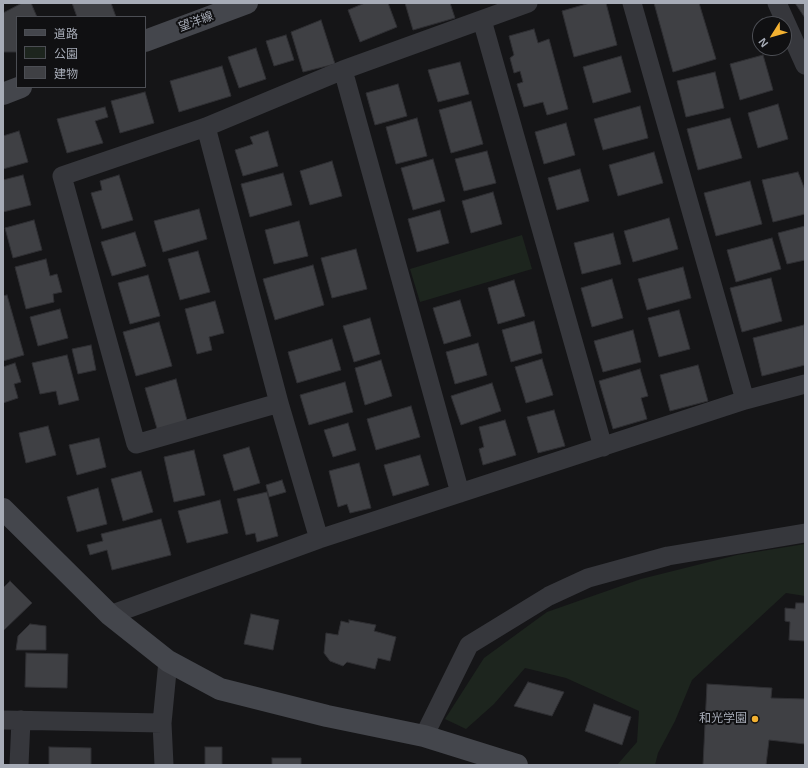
<!DOCTYPE html>
<html>
<head>
<meta charset="utf-8">
<style>
  body { margin:0 }
  #map { position:relative; width:808px; height:768px; overflow:hidden; background:#151517; font-family:Helvetica,"Noto Sans JP",sans-serif }
  canvas { display:block }
  .frame { position:absolute; inset:0; border:4px solid #a7acb7; pointer-events:none }
  .legend { position:absolute; left:16px; top:16px; width:130px; height:72px; box-sizing:border-box; background:#101012; border:1px solid #4c4e54; margin:0; padding:5px 7px; list-style:none; font-size:12px; color:#a7acb7 }
  .legend li { display:flex; align-items:center; gap:8px; height:20px }
  .legend b { width:20px; border:1px solid #4c4e54 }
  .north { position:absolute; left:752px; top:16px; width:40px; height:40px; box-sizing:border-box; background:#101012; border:1px solid #4c4e54; border-radius:50%; rotate:233deg; font-size:11px; font-weight:700; line-height:16px; text-align:center; color:#a7acb7 }
  .north::after { content:''; display:block; margin:auto; width:14px; height:18px; background:#f3b131; clip-path:polygon(50% 0,100% 100%,50% 72%,0 100%) }
</style>
</head>
<body>
<div id="map">
<canvas width="808" height="768"></canvas>
<div class="frame"></div>
<ul class="legend">
<li><b style="height:5px;background:#44464c"></b>道路</li>
<li><b style="height:11px;background:#1d251e"></b>公園</li>
<li><b style="height:11px;background:#3f4044"></b>建物</li>
</ul>
<div class="north">N</div>
</div>
<script>
const c = document.querySelector('canvas').getContext('2d');
c.lineJoin = 'round';
function paint(path, color) {
  c.fillStyle = color;
  c.fill(path, 'evenodd');
}
function shape(rows) {
  const path = new Path2D();
  for (const r of rows) {
    path.moveTo(r[0], r[1]);
    for (let i = 2; i < r.length; i += 2) path.lineTo(r[i], r[i + 1]);
  }
  return path;
}
function strokePath(path, color, width, dash) {
  c.strokeStyle = color;
  c.lineWidth = width;
  c.lineCap = dash ? 'butt' : 'round';
  c.setLineDash(dash || []);
  c.stroke(path);
}
function label(font, color, halo, rows, align = 'center') {
  c.font = font + ' Helvetica,"Noto Sans JP",sans-serif';
  c.lineWidth = 4;
  c.setLineDash([]);
  c.textBaseline = 'middle';
  c.strokeStyle = halo;
  c.fillStyle = color;
  for (const [text, x, y, turn = 0] of rows) {
    c.save();
    c.translate(x, y);
    c.rotate((+turn || 0) * Math.PI / 180);
    c.textAlign = isNaN(turn) ? turn : align;
    if (halo) c.strokeText(text, 0, 0);
    c.fillText(text, 0, 0);
    c.restore();
  }
}
paint(shape([
  [522,235,532,269,420,302,410,269],
  [805,544,805,596,786,593,692,680,675,721,658,753,655,765,617,765,637,742,639,711,566,678,525,668,494,704,466,729,445,719,484,658,547,612,641,579,737,555]
]), '#1d251e');
const building = shape([
  [22,3,31,3,37,17,17,17,17,52,3,52,3,13,22,3],
  [72,3,111,3,116,17,77,17,72,3],
  [365,3,388,3,397,27,360,42,348,10,365,3],
  [405,3,450,3,455,18,413,30,405,3],
  [590,3,606,3,617,45,574,57,562,11,590,3],
  [654,3,699,3,716,59,673,72,654,3],
  [795,3,805,3,805,18,795,3],
  [321,20,335,64,303,72,291,32,321,20],
  [534,29,538,43,549,39,568,109,547,115,543,102,524,107,517,84,523,82,520,71,514,73,510,58,514,55,509,36,534,29],
  [286,35,294,60,274,66,266,41,286,35],
  [256,48,266,79,239,88,228,57,256,48],
  [763,55,773,90,740,100,730,64,763,55],
  [621,56,631,92,593,103,583,67,621,56],
  [460,62,469,94,438,102,428,70,460,62],
  [222,66,231,96,179,112,170,81,222,66],
  [715,72,724,108,686,117,677,81,715,72],
  [398,84,407,116,375,125,366,93,398,84],
  [145,92,154,123,120,133,111,101,145,92],
  [471,101,483,144,451,153,439,110,471,101],
  [778,104,788,139,758,148,748,113,778,104],
  [640,106,648,138,603,150,594,119,640,106],
  [105,107,108,117,95,121,103,143,67,153,57,119,105,107],
  [417,118,427,156,396,164,386,127,417,118],
  [730,118,742,158,698,170,687,129,730,118],
  [566,123,575,155,544,164,535,132,566,123],
  [19,131,28,162,3,169,3,136,19,131],
  [268,131,278,166,243,176,235,150,253,144,250,137,268,131],
  [487,151,496,183,464,191,455,159,487,151],
  [654,152,663,183,618,196,609,165,654,152],
  [433,159,445,201,413,210,401,168,433,159],
  [332,161,342,196,310,205,300,171,332,161],
  [580,169,589,201,557,210,548,178,580,169],
  [798,172,805,190,805,214,773,222,762,180,798,172],
  [283,173,292,205,250,217,241,184,283,173],
  [23,175,31,205,3,212,3,180,23,175],
  [119,175,133,220,102,229,91,193,102,190,100,181,119,175],
  [750,181,762,224,716,236,704,193,750,181],
  [493,192,502,224,471,233,462,201,493,192],
  [199,209,207,239,163,252,154,221,199,209],
  [440,210,449,243,417,252,408,219,440,210],
  [669,218,678,249,633,262,624,231,669,218],
  [34,220,42,250,13,258,5,228,34,220],
  [299,221,308,256,274,264,265,230,299,221],
  [805,226,805,260,787,264,778,233,805,226],
  [135,232,146,266,112,276,101,242,135,232],
  [613,233,621,264,582,274,574,243,613,233],
  [772,238,781,269,736,282,727,250,772,238],
  [356,249,367,289,332,298,321,258,356,249],
  [198,251,210,292,180,300,168,259,198,251],
  [46,259,50,276,57,274,62,292,53,294,54,302,26,309,15,267,46,259],
  [313,265,324,305,275,320,263,279,313,265],
  [683,267,691,298,647,310,638,279,683,267],
  [148,275,160,316,130,324,118,283,148,275],
  [771,278,782,321,742,332,730,288,771,278],
  [612,279,623,318,592,327,581,288,612,279],
  [514,280,525,316,498,324,488,288,514,280],
  [7,295,24,355,3,361,3,296,7,295],
  [460,300,471,336,444,344,433,308,460,300],
  [215,301,224,333,209,337,212,350,197,354,185,309,215,301],
  [60,309,68,338,38,346,30,317,60,309],
  [679,310,690,349,659,357,648,318,679,310],
  [370,318,380,354,354,362,343,326,370,318],
  [534,321,542,353,511,362,502,330,534,321],
  [159,322,172,366,136,376,123,332,159,322],
  [804,325,805,365,762,376,753,338,804,325],
  [633,330,641,362,603,372,594,341,633,330],
  [332,339,341,370,297,383,288,352,332,339],
  [478,343,487,375,455,384,446,352,478,343],
  [91,345,96,370,78,374,72,349,91,345],
  [67,355,79,400,59,405,56,391,40,394,32,363,67,355],
  [542,359,553,395,526,403,515,367,542,359],
  [381,360,392,396,365,405,355,368,381,360],
  [15,363,21,382,14,384,18,398,3,403,3,367,15,363],
  [698,365,708,401,670,411,660,375,698,365],
  [640,369,648,396,641,398,647,419,613,429,599,381,640,369],
  [176,379,188,424,158,432,145,388,176,379],
  [345,382,353,412,309,425,300,395,345,382],
  [492,383,501,411,461,425,451,396,492,383],
  [411,406,420,437,376,450,367,419,411,406],
  [554,410,565,446,538,453,527,417,554,410],
  [505,420,516,455,483,465,479,449,484,447,479,427,505,420],
  [348,423,356,450,333,457,324,430,348,423],
  [48,426,56,455,26,463,19,433,48,426],
  [99,438,106,467,77,475,69,445,99,438],
  [249,447,260,483,234,491,223,455,249,447],
  [194,450,205,495,174,502,164,457,194,450],
  [420,455,429,485,393,496,384,465,420,455],
  [359,463,371,508,350,513,347,504,338,507,329,471,359,463],
  [141,471,153,512,123,521,111,479,141,471],
  [282,480,286,492,269,497,266,485,282,480],
  [98,488,107,524,77,532,67,497,98,488],
  [267,492,278,536,257,542,255,533,246,535,237,499,267,492],
  [220,500,228,533,187,543,178,511,220,500],
  [161,519,171,555,112,570,107,550,90,555,87,545,103,541,101,534,161,519],
  [10,581,32,603,3,631,3,588,10,581],
  [796,603,805,603,805,641,789,640,790,622,785,621,785,608,795,609,796,603],
  [251,614,279,620,273,650,244,644,251,614],
  [349,620,376,625,374,631,396,637,390,661,378,658,375,669,347,662,343,666,330,661,324,653,326,633,338,635,341,621,349,623,349,620],
  [30,624,46,626,46,650,16,650,18,636,30,624],
  [26,653,68,654,67,688,25,687,26,653],
  [528,682,564,692,552,716,514,706,528,682],
  [707,684,772,688,771,698,805,699,805,744,769,740,766,765,703,765,707,684],
  [594,704,631,717,622,745,585,731,594,704],
  [49,747,91,748,91,765,49,765,49,747],
  [205,747,222,747,222,765,205,765,205,747],
  [272,758,301,758,301,765,272,765,272,758]
]);
paint(building, '#3f4044');
strokePath(building, '#2f2f33', 1);
strokePath(shape([
  [632,3,745,400],
  [777,3,805,65],
  [482,20,603,447],
  [343,70,460,493],
  [206,127,279,403,319,539],
  [279,403,136,444,62,176,206,127,343,70,528,3],
  [110,615,319,539,745,400,805,384],
  [3,720,162,723],
  [424,736,469,645,549,596,588,578,668,556,805,533],
  [19,765,21,720],
  [164,765,162,723,168,661]
]), '#36373c', 19);
strokePath(shape([
  [145,41,247,3],
  [3,94,21,87],
  [3,509,110,615,168,661,220,689,327,716,424,736,517,765]
]), '#44464c', 22);
for (const [x, y, r, color] of [
  [755,719,4,"#f3b131"]
]) {
  const dot = new Path2D();
  dot.arc(x, y, r, 0, 2 * Math.PI);
  c.fillStyle = color;
  c.fill(dot);
  strokePath(dot, '#101012', 1.5);
}
label('12px', '#a7acb7', '#101012', [
  ["望洋線",196,22,-20]
]);
label('12px', '#a7acb7', '#101012', [
  ["和光学園",747,719]
], 'right');
</script>
</body>
</html>
